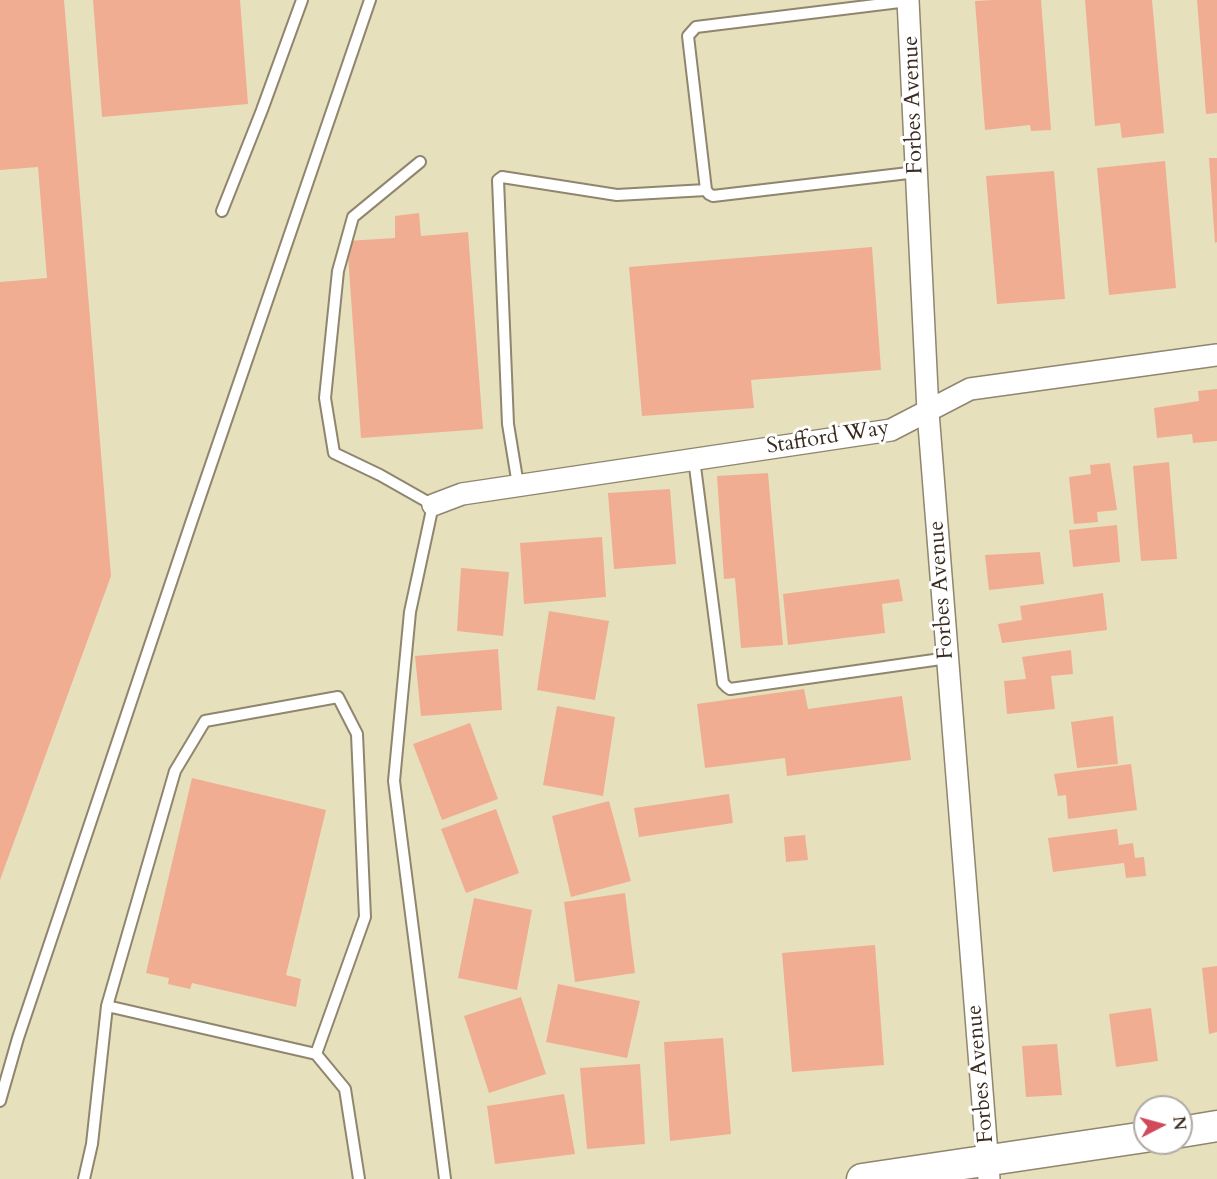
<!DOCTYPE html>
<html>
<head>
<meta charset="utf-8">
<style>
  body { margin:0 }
  #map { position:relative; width:1217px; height:1179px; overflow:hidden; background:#e6e0bd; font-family:Cardo,serif }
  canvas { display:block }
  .north { position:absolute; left:1133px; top:1095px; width:60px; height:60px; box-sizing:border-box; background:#fff; border:2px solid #b1aaa5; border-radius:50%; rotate:84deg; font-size:16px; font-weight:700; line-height:24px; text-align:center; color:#3b2a1e }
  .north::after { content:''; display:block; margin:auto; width:21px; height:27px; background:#d1495b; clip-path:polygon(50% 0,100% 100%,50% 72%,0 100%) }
</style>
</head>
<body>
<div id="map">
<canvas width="1217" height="1179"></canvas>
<div class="north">N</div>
</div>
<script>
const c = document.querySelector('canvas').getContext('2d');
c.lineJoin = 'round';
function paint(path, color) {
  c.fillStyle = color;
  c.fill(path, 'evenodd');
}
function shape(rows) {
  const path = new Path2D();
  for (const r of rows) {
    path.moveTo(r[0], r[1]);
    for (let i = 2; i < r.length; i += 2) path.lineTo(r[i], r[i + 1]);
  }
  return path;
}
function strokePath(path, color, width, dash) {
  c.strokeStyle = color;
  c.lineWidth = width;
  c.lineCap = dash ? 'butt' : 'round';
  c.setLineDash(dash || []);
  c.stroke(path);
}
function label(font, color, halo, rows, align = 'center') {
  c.font = font + ' Cardo,serif';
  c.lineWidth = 6;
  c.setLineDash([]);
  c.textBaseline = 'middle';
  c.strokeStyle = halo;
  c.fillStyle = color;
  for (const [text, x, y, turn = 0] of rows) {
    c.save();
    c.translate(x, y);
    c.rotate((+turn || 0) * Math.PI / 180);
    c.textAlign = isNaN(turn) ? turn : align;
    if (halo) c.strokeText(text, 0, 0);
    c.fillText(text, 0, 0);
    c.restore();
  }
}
paint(shape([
  [0,0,64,0,111,576,0,880,0,282,47,278,38,167,0,170],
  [93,0,240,0,248,104,102,117],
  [993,0,1041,0,1051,130,1031,131,1030,125,985,130,975,1],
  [1085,0,1152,0,1164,133,1122,138,1120,123,1095,126],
  [1197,0,1217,0,1217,113,1206,114],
  [1209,158,1217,158,1217,242,1215,243],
  [1165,161,1176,288,1109,295,1097,168],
  [1054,171,1065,299,997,304,986,176],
  [419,213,421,236,468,232,483,429,361,438,347,241,395,238,395,216],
  [872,247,881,370,751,380,754,408,642,416,629,267],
  [1217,389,1217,441,1193,443,1192,434,1157,438,1154,408,1199,401,1198,391],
  [1169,462,1177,559,1141,561,1133,466],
  [1110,463,1117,510,1097,512,1098,522,1074,524,1069,477,1091,474,1090,465],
  [768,473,783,645,741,648,735,578,724,579,717,476],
  [670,489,676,564,614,569,608,493],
  [1117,525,1120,562,1073,567,1069,530],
  [602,537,606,597,524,604,520,543],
  [1040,552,1044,584,989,590,985,555],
  [461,568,509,572,503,636,457,631],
  [899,579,903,601,882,604,885,633,788,645,783,594],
  [1103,593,1107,630,1002,643,998,624,1022,620,1020,606],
  [549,611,609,621,595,700,537,690],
  [498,649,502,710,421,716,415,656],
  [1071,650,1073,674,1051,676,1055,709,1007,714,1004,681,1026,679,1022,657],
  [804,689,808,709,902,696,911,760,787,776,785,758,705,768,697,704],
  [557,706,615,717,603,796,543,785],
  [1113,716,1118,764,1077,768,1071,722],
  [470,723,498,799,442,820,413,744],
  [1131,764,1137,810,1068,819,1066,795,1058,796,1054,774],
  [192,778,326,810,286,975,301,979,296,1007,192,983,190,989,168,984,169,978,146,973],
  [729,794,733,823,639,837,634,808],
  [609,801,631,881,571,897,552,816],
  [496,809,519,873,466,893,441,829],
  [1117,829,1119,845,1133,843,1135,858,1144,857,1146,876,1126,878,1124,863,1053,872,1048,838],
  [805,835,808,860,786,862,784,837],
  [625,893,635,973,575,982,564,902],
  [474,898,532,910,517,990,458,978],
  [875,945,884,1065,792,1072,782,953],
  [1217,966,1217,1032,1209,1034,1202,968],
  [558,984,640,1001,627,1058,546,1042],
  [521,997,546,1074,489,1093,464,1016],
  [1151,1008,1158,1061,1116,1067,1109,1014],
  [723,1038,731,1134,670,1141,664,1042],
  [1057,1044,1062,1095,1026,1097,1022,1046],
  [640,1064,645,1144,587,1149,580,1068],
  [564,1094,575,1154,495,1164,487,1106]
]), '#f1ad91');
const lane = shape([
  [908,1,696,27,688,36,706,190,709,194,713,196,917,172],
  [420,162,353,217,338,271,325,398,334,453,380,475,433,505,410,612,394,781,445,1179],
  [222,211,262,110,302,0],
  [694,459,723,683,727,687,730,689,948,658],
  [518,485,508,424,498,180,502,177,617,195,706,190],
  [107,1006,316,1054,345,1089,359,1179],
  [0,1101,18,1038,191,523,370,0],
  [84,1179,92,1144,107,1006,175,771,205,721,338,697,357,734,365,917,316,1054]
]);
const street = shape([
  [908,0,928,412,989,1179],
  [433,505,462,494,891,430,970,389,1217,355]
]);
const secondary = shape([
  [1181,1132,1217,1126],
  [862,1179,1145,1137]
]);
strokePath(lane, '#90856e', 14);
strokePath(street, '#90856e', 24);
strokePath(secondary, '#90856e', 33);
strokePath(lane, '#fff', 10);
strokePath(street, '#fff', 21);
strokePath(secondary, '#fff', 30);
label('22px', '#3b2a1e', '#fff', [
  ["Forbes Avenue",914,105,-92],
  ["Stafford Way",828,438,-9],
  ["Forbes Avenue",942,590,-94],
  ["Forbes Avenue",981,1074,-95]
]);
</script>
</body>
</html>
